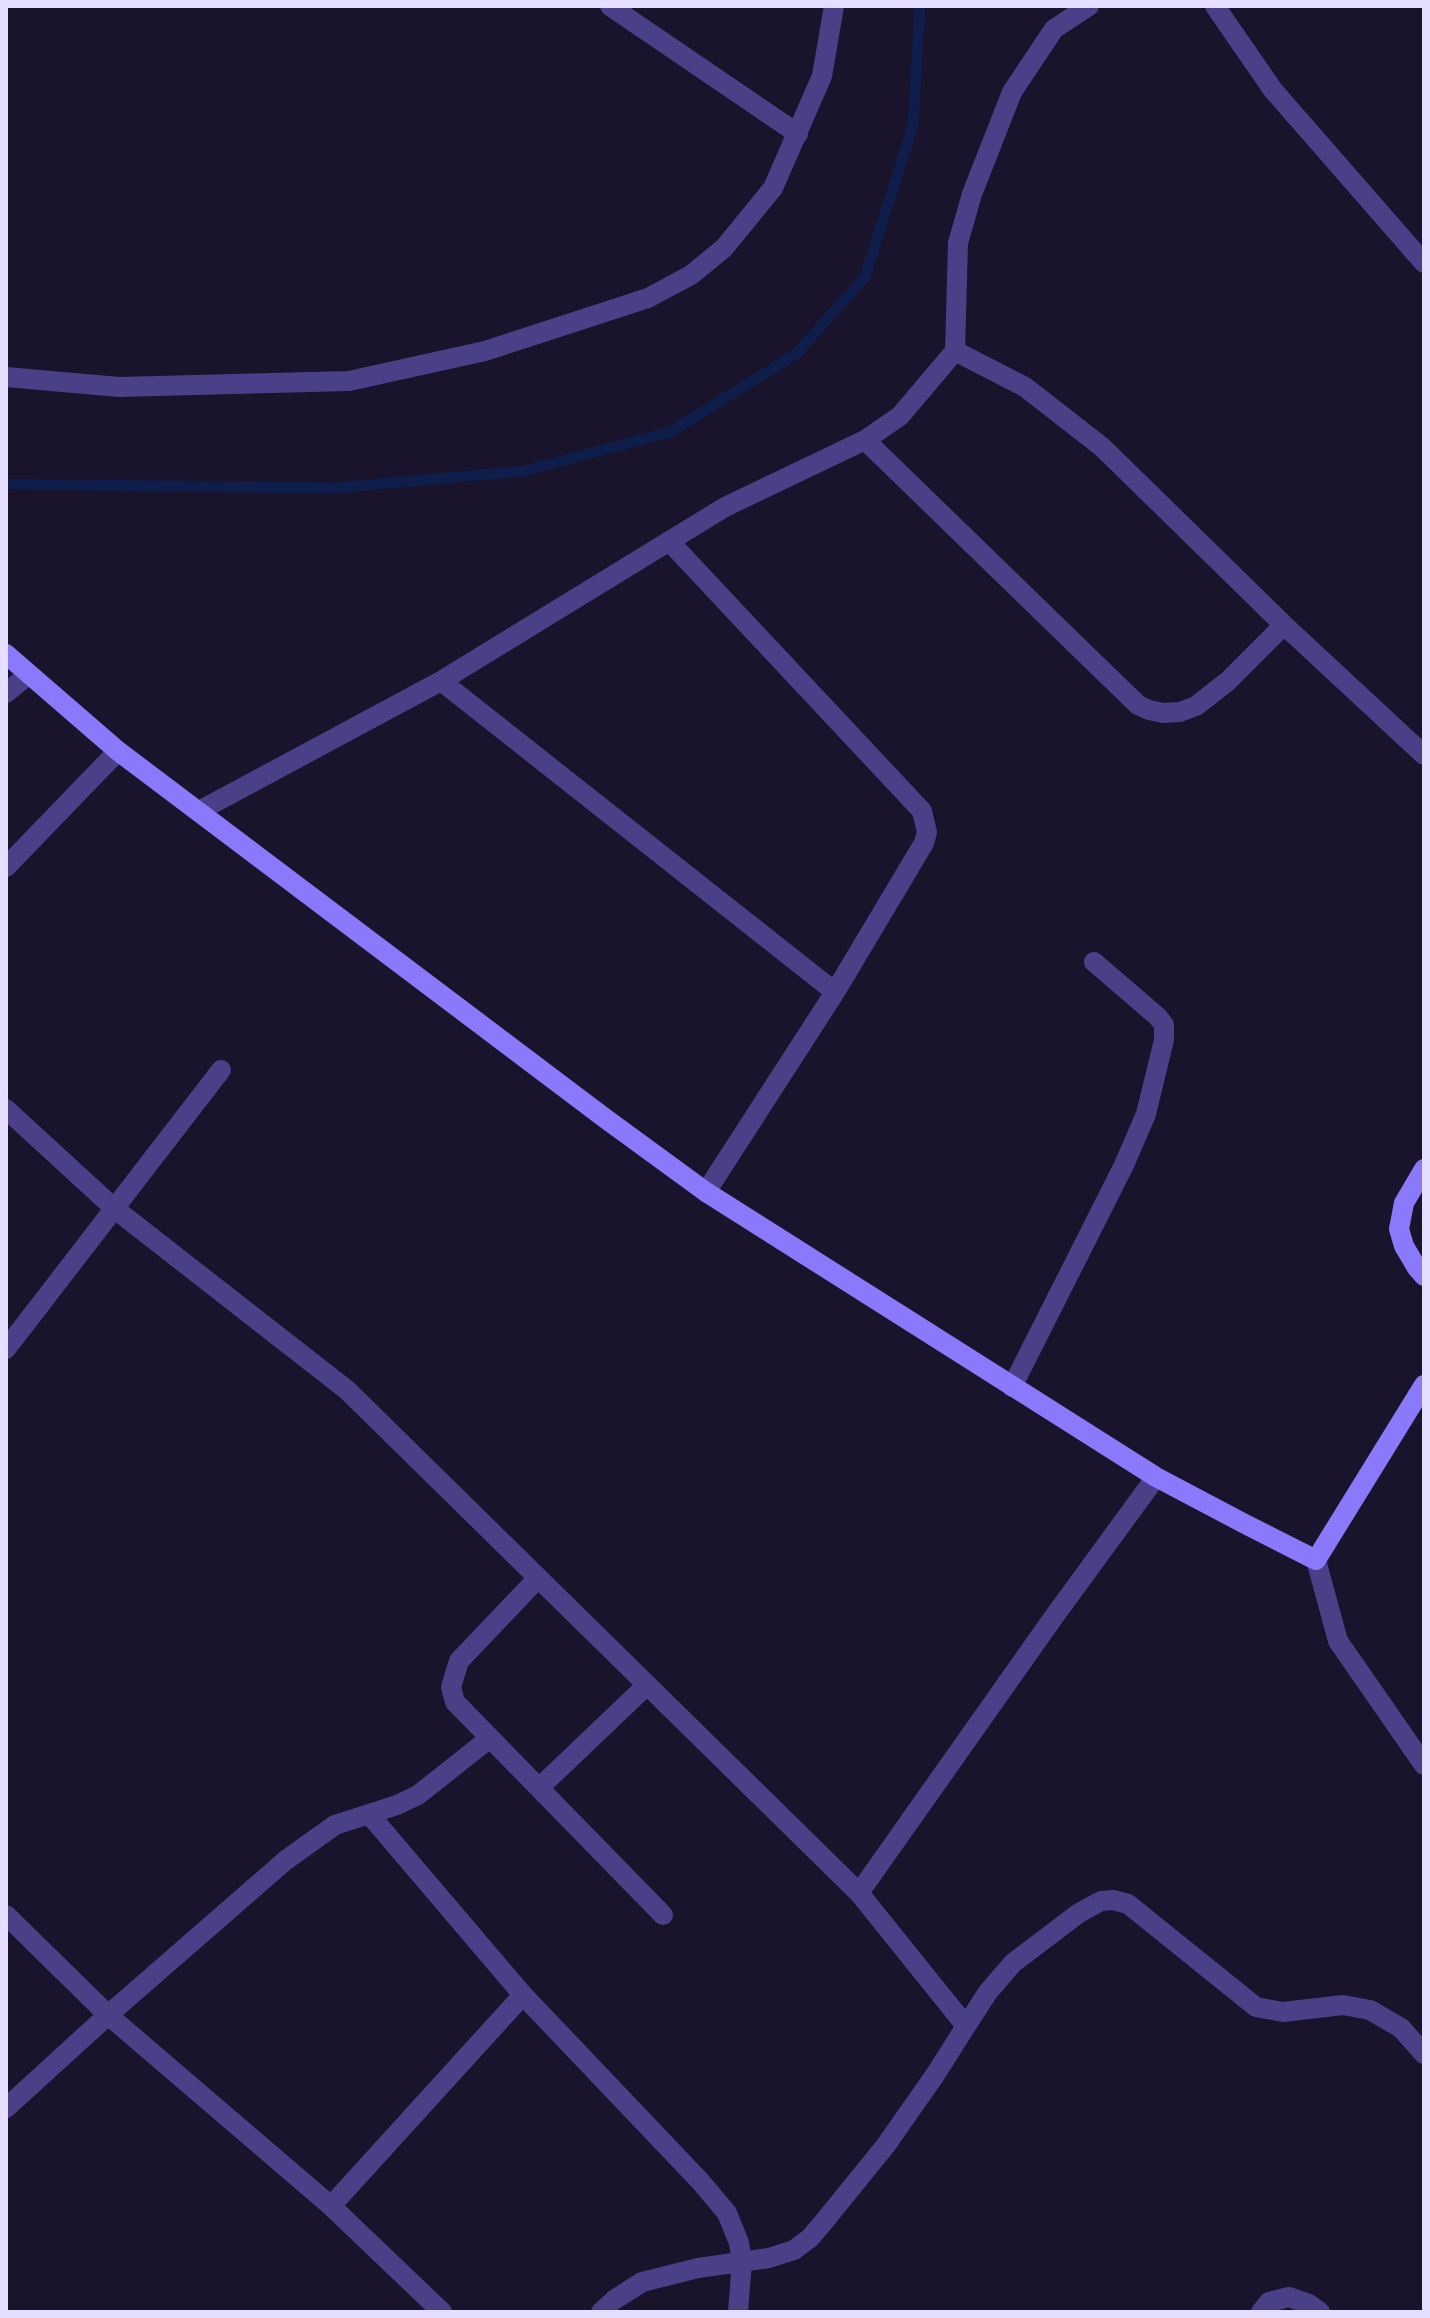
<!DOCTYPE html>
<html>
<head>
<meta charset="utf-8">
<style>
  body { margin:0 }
  #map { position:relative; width:1430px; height:2318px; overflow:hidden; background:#19132b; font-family:Cabin,sans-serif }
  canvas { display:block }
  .frame { position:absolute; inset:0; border:8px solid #e5defe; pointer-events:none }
</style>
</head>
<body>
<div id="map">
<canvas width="1430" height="2318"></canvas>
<div class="frame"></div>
</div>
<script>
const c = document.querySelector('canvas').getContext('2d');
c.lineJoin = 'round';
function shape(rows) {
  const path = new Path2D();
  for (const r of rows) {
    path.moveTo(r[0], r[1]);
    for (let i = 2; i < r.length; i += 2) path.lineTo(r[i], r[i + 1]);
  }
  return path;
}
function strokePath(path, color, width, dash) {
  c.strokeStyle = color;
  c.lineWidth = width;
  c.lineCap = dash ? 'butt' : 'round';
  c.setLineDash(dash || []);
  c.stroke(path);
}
strokePath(shape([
  [6,484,334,488,524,471,670,432,796,354,865,277,913,125,920,6]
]), '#0e1d49', 11);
strokePath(shape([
  [610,6,798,134],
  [1215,6,1273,90,1424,263],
  [955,351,1025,387,1102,447,1284,625,1424,755],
  [6,377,119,387,349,381,485,351,648,298,691,275,724,248,773,188,822,76,834,6],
  [865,440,1138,705,1149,710,1163,713,1180,712,1196,706,1228,681,1284,625],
  [669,541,922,811,927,832,924,843,835,992,706,1192],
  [441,681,835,992],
  [6,693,28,675],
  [199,811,441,681,725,507,865,440,900,416,955,351,958,243,972,194,1012,92,1054,29,1089,6],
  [6,867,118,751],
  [6,1109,115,1209,347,1390,859,1893],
  [6,1349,221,1070],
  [1012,1387,1124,1165,1146,1114,1164,1040,1164,1025,1158,1017,1094,962],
  [1316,1560,1338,1641,1424,1765],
  [538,1578,459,1661,451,1687,455,1702,663,1915],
  [539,1788,647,1685],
  [369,1814,523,1995,700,2181,727,2213,739,2243,742,2261,738,2312],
  [6,1915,108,2015,331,2206,442,2312],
  [966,2026,988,1992,1013,1963,1079,1913,1101,1901,1113,1900,1128,1904,1256,2007,1283,2012,1343,2005,1370,2010,1401,2028,1424,2054],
  [6,2108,108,2015,286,1860,335,1825,397,1805,418,1795,490,1738],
  [331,2206,523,1995],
  [601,2312,614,2300,642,2282,698,2268,769,2258,794,2250,810,2238,822,2224,886,2145,935,2075,966,2026,859,1893,1053,1618,1156,1477],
  [1261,2312,1269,2302,1289,2297,1309,2304,1320,2312]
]), '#4a4088', 20);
strokePath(shape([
  [6,654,118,751,606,1119,706,1192,1156,1477,1245,1524,1316,1560,1424,1385],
  [1424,1169,1404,1203,1399,1229,1404,1246,1417,1268,1424,1276]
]), '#8a79fa', 20);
</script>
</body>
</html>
